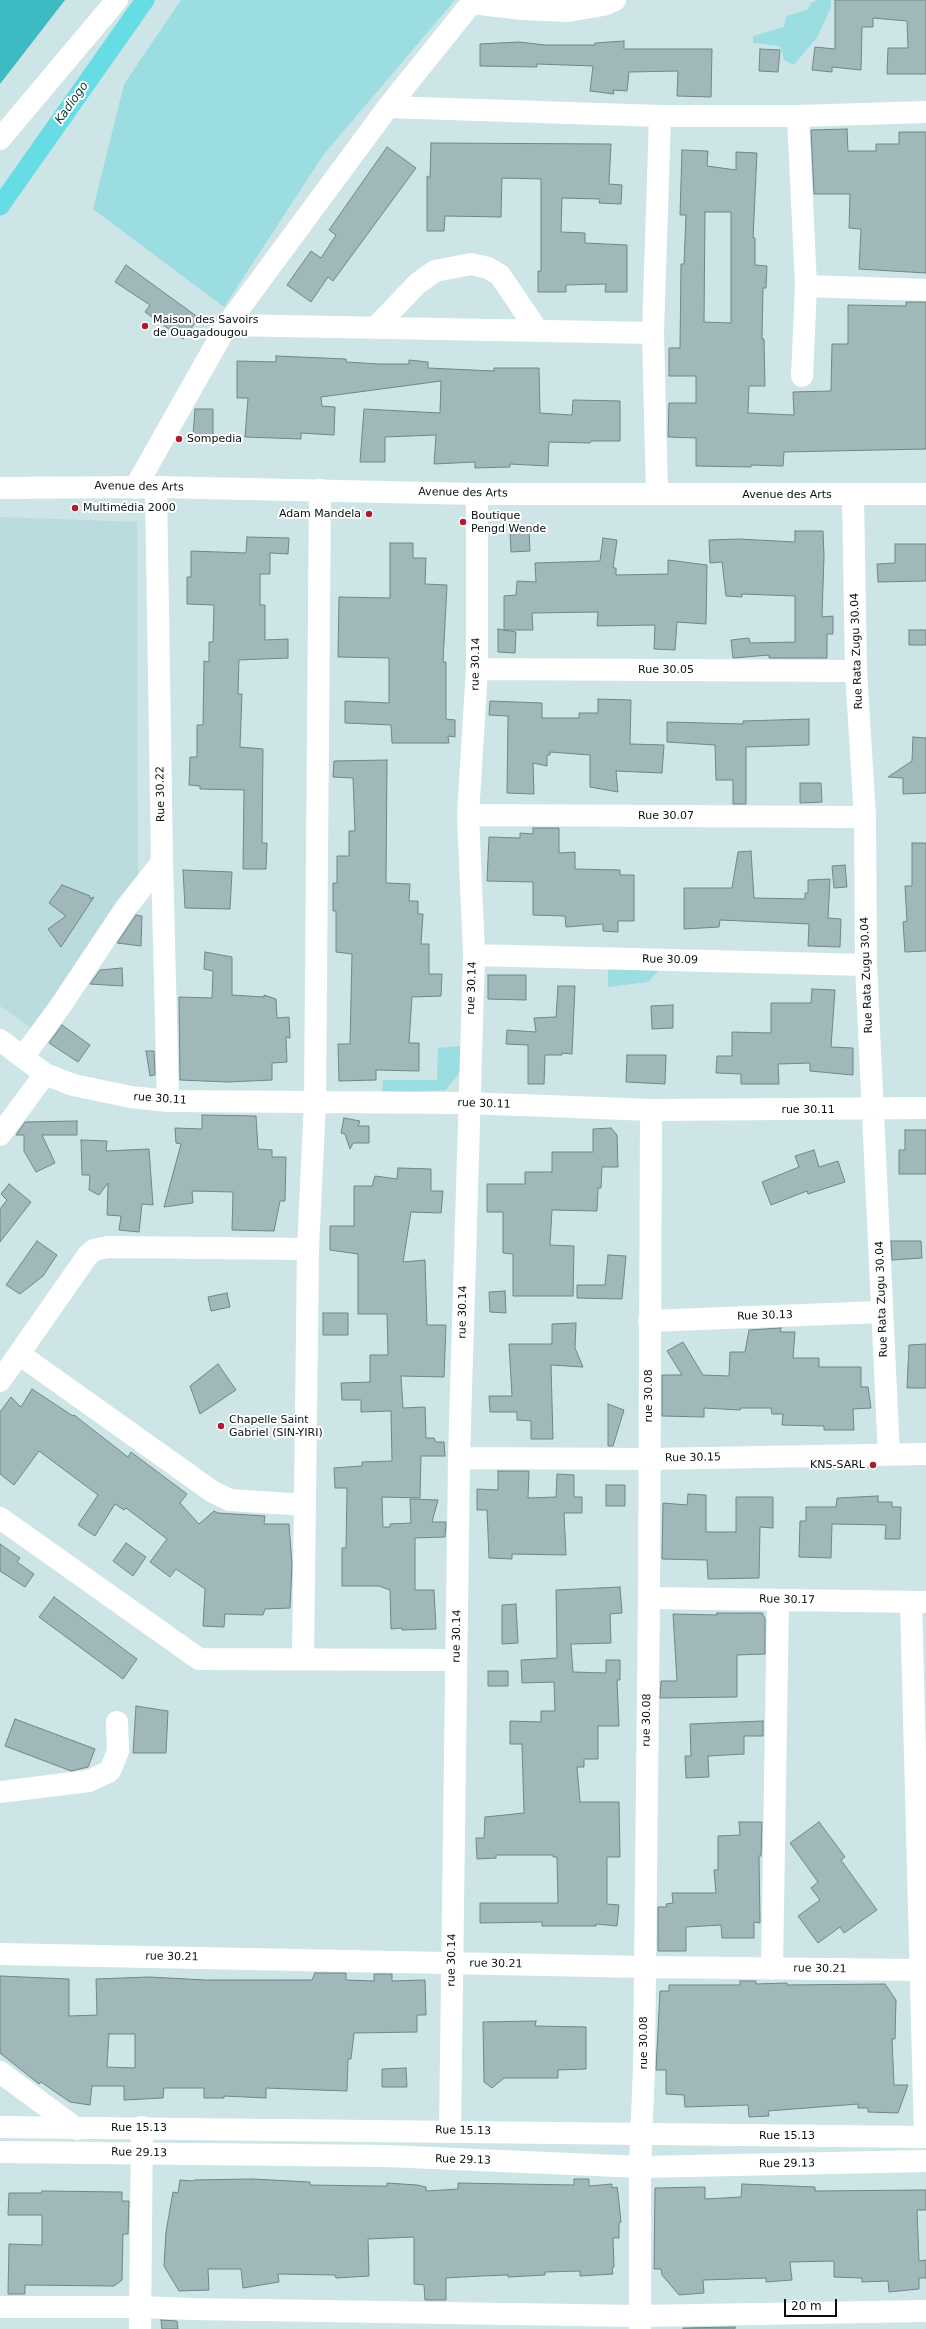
<!DOCTYPE html>
<html>
<head>
<meta charset="utf-8">
<style>
  body { margin:0 }
  #map { position:relative; width:926px; height:2329px; overflow:hidden; background:#cde5e7; font-family:"DejaVu Sans",sans-serif }
  canvas { display:block }
  .scale { position:absolute; left:784px; top:2299px; width:53px; height:18px; box-sizing:border-box; border:2px solid #081011; border-top:0; padding-left:5px; font-size:12px; line-height:14px; white-space:nowrap; color:#081011; -webkit-text-stroke:3px #fff; paint-order:stroke }
</style>
</head>
<body>
<div id="map">
<canvas width="926" height="2329"></canvas>
<div class="scale">20 m</div>
</div>
<script>
const c = document.querySelector('canvas').getContext('2d');
c.lineJoin = 'round';
function paint(path, color) {
  c.fillStyle = color;
  c.fill(path, 'evenodd');
}
function shape(rows) {
  const path = new Path2D();
  for (const r of rows) {
    path.moveTo(r[0], r[1]);
    for (let i = 2; i < r.length; i += 2) path.lineTo(r[i], r[i + 1]);
  }
  return path;
}
function strokePath(path, color, width, dash) {
  c.strokeStyle = color;
  c.lineWidth = width;
  c.lineCap = dash ? 'butt' : 'round';
  c.setLineDash(dash || []);
  c.stroke(path);
}
function label(font, color, halo, rows, align = 'center') {
  c.font = font + ' "DejaVu Sans",sans-serif';
  c.lineWidth = 4;
  c.setLineDash([]);
  c.textBaseline = 'middle';
  c.strokeStyle = halo;
  c.fillStyle = color;
  for (const [text, x, y, turn = 0] of rows) {
    c.save();
    c.translate(x, y);
    c.rotate((+turn || 0) * Math.PI / 180);
    c.textAlign = isNaN(turn) ? turn : align;
    if (halo) c.strokeText(text, 0, 0);
    c.fillText(text, 0, 0);
    c.restore();
  }
}
paint(shape([
  [0,517,137,522,138,882,31,1028,0,1006]
]), '#badcdf');
paint(shape([
  [181,0,455,0,324,154,224,307,93,209,124,84],
  [818,0,831,0,831,7,818,36,794,65,784,60,780,46,753,43,753,36,784,27,786,16,807,10,812,2],
  [608,968,659,970,648,982,608,987],
  [460,1046,460,1072,446,1090,382,1094,383,1080,437,1080,438,1048]
]), '#9cdde1');
paint(shape([
  [0,0,65,0,0,84]
]), '#3dbac2');
strokePath(shape([
  [0,206,145,0]
]), '#66dde5', 19);
const building = shape([
  [835,0,926,0,926,74,887,74,888,48,908,48,907,21,873,18,873,27,862,27,861,70,832,67,832,72,812,70,815,47,835,49,835,0],
  [624,41,624,49,712,49,711,97,677,96,678,71,629,72,627,91,613,90,614,94,590,91,593,66,537,64,537,67,480,66,480,44,519,42,545,45,595,45,595,43,624,41],
  [760,49,780,50,778,72,759,71,760,49],
  [847,129,848,151,876,151,876,144,899,144,899,132,926,132,926,273,859,269,861,229,849,228,850,194,814,194,811,130,847,129],
  [431,143,611,144,609,184,622,185,621,204,599,203,600,199,562,198,561,232,585,233,585,243,627,245,627,292,605,292,606,284,566,285,566,292,538,292,538,271,541,271,541,179,502,178,501,217,445,216,444,231,427,231,427,176,430,178,431,143],
  [387,147,416,168,333,281,328,277,311,302,287,285,311,251,321,258,336,235,329,230,387,147],
  [682,150,708,151,707,166,736,170,736,152,757,153,753,238,755,238,755,265,767,266,766,288,763,288,762,339,764,339,765,386,749,386,748,413,794,415,793,392,831,391,832,344,848,344,848,305,906,306,906,302,926,302,926,449,784,452,783,466,751,465,751,467,696,466,696,438,668,437,669,403,696,403,696,376,669,376,669,348,680,348,681,264,684,264,686,215,680,215,682,150],
  [705,212,731,212,731,323,704,322,705,212],
  [126,265,199,318,183,339,145,312,150,305,115,282,126,265],
  [276,356,346,359,346,362,379,364,409,364,409,360,428,362,428,368,494,371,494,368,539,368,540,413,572,415,573,400,620,401,620,441,591,441,590,443,549,442,548,466,510,464,510,467,475,468,475,462,434,464,436,435,385,437,385,462,360,462,364,409,440,413,441,381,321,397,322,406,335,407,334,435,301,433,301,439,245,437,248,398,237,398,237,361,276,362,276,356],
  [195,409,213,409,213,437,193,435,195,409],
  [529,531,530,551,511,552,510,532,529,531],
  [795,531,823,531,824,556,822,617,833,616,833,634,827,634,827,658,769,658,769,655,733,658,731,640,749,638,750,643,795,642,795,596,742,594,742,597,726,596,722,562,710,563,709,540,739,539,795,542,795,531],
  [247,537,289,538,288,554,270,553,270,574,260,574,260,605,265,605,265,640,288,639,288,658,239,660,238,694,242,694,240,747,263,749,262,843,267,843,266,869,243,869,244,790,200,789,200,786,189,785,190,757,197,757,197,725,203,725,204,661,209,662,209,642,213,642,214,605,187,604,187,577,191,577,191,551,246,553,247,537],
  [603,538,617,540,613,568,616,568,616,575,668,574,668,560,707,565,706,624,677,622,675,650,654,649,655,625,597,626,598,612,532,613,533,630,504,630,504,596,516,595,517,581,536,582,535,563,600,561,603,538],
  [390,543,413,543,413,558,426,558,425,584,447,585,443,662,446,662,446,719,455,720,455,737,448,736,449,743,392,743,391,725,345,723,345,701,389,703,389,658,338,657,339,597,390,598,390,543],
  [895,544,926,544,926,581,878,582,877,564,895,563,895,544],
  [498,629,516,632,515,653,498,652,498,629],
  [909,630,926,630,926,645,909,645,909,630],
  [598,699,631,700,630,744,664,745,662,773,616,771,618,792,590,787,590,755,550,752,550,755,547,755,547,766,533,763,534,794,507,793,508,716,489,715,490,701,542,703,542,718,579,718,579,713,598,713,598,699],
  [809,719,809,745,746,747,746,804,733,804,733,780,716,780,715,745,667,742,667,722,743,724,743,721,809,719],
  [913,737,926,738,926,793,903,794,903,778,888,777,912,761,913,737],
  [387,760,386,883,410,884,409,901,418,901,418,914,423,914,421,944,429,944,429,974,442,974,441,996,412,997,409,1043,419,1043,419,1071,376,1070,376,1080,339,1081,338,1044,350,1044,352,954,336,952,336,911,333,911,333,883,337,883,337,856,349,856,349,831,355,831,353,778,333,777,334,761,387,760],
  [800,783,821,783,822,802,800,803,800,783],
  [533,828,559,828,559,853,575,852,575,869,620,870,620,875,634,875,634,921,618,921,618,932,603,931,603,924,566,927,565,916,533,915,533,882,487,881,489,837,520,838,520,833,533,834,533,828],
  [912,843,926,843,926,951,905,952,903,922,907,921,905,886,912,886,912,843],
  [751,851,754,898,805,899,805,893,808,893,808,880,830,879,828,918,841,919,840,947,808,946,809,924,720,920,719,927,684,929,684,888,732,888,738,852,751,851],
  [845,865,847,887,834,888,832,866,845,865],
  [183,870,232,872,230,909,185,908,183,870],
  [62,885,90,896,90,899,94,897,61,947,48,929,66,916,49,903,62,885],
  [136,915,142,916,141,946,117,943,136,915],
  [205,952,232,957,232,995,264,997,264,995,276,999,277,1018,289,1017,290,1038,286,1037,287,1062,272,1063,272,1080,228,1082,180,1080,179,997,212,998,213,971,204,969,205,952],
  [122,968,123,986,90,984,100,970,122,968],
  [488,975,526,975,526,1000,488,999,488,975],
  [558,986,575,986,572,1054,562,1053,562,1055,545,1055,544,1084,528,1084,528,1045,506,1044,507,1030,536,1032,534,1018,556,1017,558,986],
  [812,989,835,990,831,1047,853,1048,853,1075,810,1071,810,1063,778,1064,779,1084,741,1084,741,1074,716,1073,717,1056,732,1056,732,1032,771,1033,771,1003,811,1003,812,989],
  [673,1005,673,1028,652,1029,651,1006,673,1005],
  [62,1025,90,1045,78,1062,49,1043,62,1025],
  [146,1051,154,1051,155,1075,150,1076,146,1051],
  [627,1055,666,1055,665,1084,626,1082,627,1055],
  [202,1115,256,1116,258,1149,272,1150,272,1157,286,1157,285,1201,280,1201,274,1231,232,1230,233,1192,192,1191,193,1203,164,1207,181,1144,176,1143,175,1128,202,1129,202,1115],
  [344,1118,360,1121,358,1126,369,1126,369,1143,353,1143,350,1149,345,1134,341,1133,344,1118],
  [77,1121,77,1135,42,1135,55,1163,36,1172,24,1151,24,1135,16,1135,25,1122,77,1121],
  [611,1128,617,1135,618,1167,602,1167,601,1188,598,1188,597,1211,552,1210,550,1245,574,1246,573,1296,513,1296,513,1254,503,1253,503,1212,487,1212,487,1184,525,1184,525,1172,552,1172,552,1152,593,1152,593,1129,611,1128],
  [905,1130,926,1130,926,1174,899,1174,899,1150,905,1150,905,1130],
  [81,1140,107,1141,106,1151,149,1149,153,1205,142,1204,139,1232,119,1230,121,1216,107,1215,108,1183,99,1195,89,1190,90,1175,82,1175,81,1140],
  [814,1150,819,1167,838,1161,845,1182,808,1194,807,1191,771,1205,762,1182,799,1167,795,1156,814,1150],
  [398,1168,431,1169,431,1191,443,1191,441,1213,411,1212,403,1262,425,1260,427,1325,446,1325,444,1377,401,1376,403,1408,425,1407,426,1438,434,1438,436,1442,444,1442,445,1456,421,1456,420,1498,382,1497,383,1527,390,1527,390,1524,411,1523,410,1499,438,1500,432,1522,446,1522,445,1537,415,1538,415,1590,434,1590,436,1629,402,1630,402,1628,391,1629,390,1590,379,1586,342,1586,342,1548,346,1548,347,1488,335,1488,334,1468,362,1466,362,1462,392,1461,391,1411,361,1412,361,1400,342,1400,341,1383,370,1382,370,1355,388,1355,387,1314,358,1314,358,1254,330,1250,330,1226,354,1226,354,1186,372,1186,375,1176,397,1179,398,1168],
  [9,1184,31,1202,0,1242,0,1209,7,1200,1,1194,9,1184],
  [37,1241,57,1255,43,1276,20,1294,6,1285,37,1241],
  [891,1241,921,1241,922,1258,892,1260,891,1241],
  [608,1255,626,1256,622,1299,577,1298,577,1285,605,1285,608,1255],
  [505,1291,506,1313,490,1312,489,1292,505,1291],
  [227,1293,230,1307,211,1311,208,1297,227,1293],
  [323,1313,348,1313,348,1335,323,1335,323,1313],
  [576,1323,575,1348,583,1367,551,1365,553,1439,531,1439,531,1421,517,1420,517,1412,490,1412,489,1396,512,1396,509,1344,552,1344,552,1324,576,1323],
  [781,1328,780,1332,795,1332,793,1358,819,1358,819,1367,861,1367,861,1387,868,1387,871,1408,853,1409,854,1430,824,1430,824,1426,782,1425,783,1414,772,1414,771,1408,741,1408,740,1410,704,1408,704,1417,662,1416,662,1375,682,1375,667,1351,683,1342,703,1375,729,1376,730,1352,745,1352,749,1330,781,1328],
  [926,1344,926,1388,907,1388,909,1345,926,1344],
  [218,1364,236,1390,200,1414,190,1386,218,1364],
  [32,1389,73,1416,74,1415,128,1457,131,1452,187,1494,180,1503,199,1524,214,1511,218,1513,265,1516,264,1524,289,1524,292,1565,290,1608,265,1609,263,1615,225,1614,224,1627,203,1626,205,1589,176,1569,170,1577,150,1562,167,1539,126,1508,124,1510,115,1504,95,1536,78,1525,98,1495,39,1451,14,1485,0,1474,0,1412,11,1397,21,1407,32,1389],
  [608,1404,624,1410,613,1446,608,1446,608,1404],
  [498,1471,529,1471,528,1498,556,1497,557,1474,574,1475,574,1497,582,1497,582,1513,564,1513,566,1555,512,1554,512,1559,489,1558,487,1510,477,1510,477,1489,498,1490,498,1471],
  [606,1485,625,1485,625,1506,606,1506,606,1485],
  [688,1494,706,1495,706,1532,736,1532,736,1497,773,1497,773,1528,760,1527,759,1578,708,1579,707,1560,662,1559,663,1503,687,1505,688,1494],
  [878,1496,878,1502,892,1502,892,1507,901,1507,900,1539,885,1539,886,1525,832,1524,831,1558,799,1557,800,1521,806,1521,806,1507,836,1507,837,1498,878,1496],
  [126,1543,146,1557,133,1576,113,1561,126,1543],
  [0,1544,20,1558,17,1562,34,1574,25,1587,0,1571,0,1544],
  [620,1587,622,1613,610,1614,611,1643,571,1644,573,1672,606,1673,606,1660,620,1660,620,1680,617,1680,619,1726,598,1726,598,1759,584,1759,584,1767,577,1767,580,1802,619,1802,620,1857,607,1857,607,1904,619,1905,617,1926,596,1924,596,1926,542,1926,542,1922,480,1923,480,1903,558,1903,557,1857,553,1857,553,1855,496,1855,496,1858,477,1859,476,1838,484,1838,485,1817,524,1813,522,1744,510,1744,510,1721,541,1722,541,1711,555,1711,554,1682,522,1683,521,1660,557,1658,556,1590,620,1587],
  [54,1597,137,1659,123,1679,39,1617,54,1597],
  [516,1604,518,1643,502,1644,502,1605,516,1604],
  [717,1613,762,1613,765,1618,765,1654,737,1655,737,1697,660,1698,661,1681,677,1681,673,1614,717,1615,717,1613],
  [488,1671,508,1671,508,1686,488,1686,488,1671],
  [136,1706,168,1711,166,1753,133,1753,136,1706],
  [15,1719,95,1749,88,1767,71,1771,5,1746,15,1719],
  [763,1721,763,1736,744,1736,744,1754,708,1756,709,1777,686,1778,685,1756,691,1756,690,1724,763,1721],
  [739,1822,762,1822,761,1856,759,1856,760,1923,754,1922,754,1938,722,1938,721,1925,686,1927,686,1951,658,1951,658,1907,667,1907,666,1904,673,1903,672,1893,716,1893,714,1870,718,1870,718,1836,740,1835,739,1822],
  [819,1822,845,1857,841,1860,877,1910,844,1933,840,1927,818,1943,798,1916,820,1900,811,1888,818,1882,790,1843,819,1822],
  [315,1973,346,1973,346,1980,374,1981,374,1974,392,1974,392,1981,425,1980,426,2015,417,2015,417,2032,354,2033,351,2059,348,2059,347,2091,266,2088,266,2098,224,2096,224,2098,204,2098,204,2088,164,2088,163,2098,124,2100,124,2086,92,2086,90,2105,70,2102,41,2082,39,2084,0,2053,0,1976,69,1979,69,2016,97,2015,96,1979,149,1977,206,1980,312,1980,315,1973],
  [109,2034,135,2034,135,2068,107,2067,109,2034],
  [740,1981,756,1981,756,1984,787,1983,787,1985,885,1984,896,2000,895,2039,892,2039,894,2085,908,2085,898,2113,868,2112,868,2108,858,2108,858,2104,768,2111,769,2116,749,2117,748,2105,685,2107,684,2095,666,2094,666,2070,656,2070,660,1991,669,1991,669,1985,740,1985,740,1981],
  [536,2021,535,2026,586,2027,586,2069,558,2070,558,2078,504,2078,492,2088,484,2082,483,2022,536,2021],
  [406,2068,407,2087,382,2087,382,2069,406,2068],
  [252,2179,310,2182,310,2185,374,2186,387,2186,387,2183,417,2185,426,2187,426,2191,458,2189,458,2183,574,2185,574,2179,589,2179,589,2186,612,2184,612,2188,617,2187,618,2193,621,2222,619,2223,619,2238,613,2238,614,2267,612,2268,613,2274,580,2276,580,2271,545,2272,545,2275,508,2277,508,2275,481,2276,446,2278,446,2300,425,2300,424,2285,414,2284,414,2237,368,2239,369,2276,336,2278,335,2275,278,2274,279,2282,243,2288,241,2269,208,2269,209,2290,179,2291,164,2266,166,2232,173,2192,178,2193,180,2180,193,2181,194,2180,252,2179],
  [742,2184,815,2187,815,2191,926,2190,926,2210,917,2210,919,2261,926,2260,926,2278,919,2278,919,2289,889,2292,888,2281,862,2282,862,2278,834,2277,834,2261,790,2262,792,2280,766,2282,766,2278,703,2280,704,2293,679,2295,662,2275,661,2269,654,2269,655,2188,705,2187,705,2199,741,2197,742,2184],
  [42,2191,122,2192,122,2201,129,2201,128,2234,123,2234,122,2280,114,2286,25,2285,25,2294,8,2294,9,2244,42,2245,42,2215,8,2215,9,2193,42,2193,42,2191],
  [161,2320,177,2321,178,2329,162,2329,161,2320],
  [735,2327,735,2329,683,2329,683,2328,735,2327]
]);
paint(building, '#a0b8ba');
strokePath(building, '#708688', 1);
strokePath(shape([
  [472,3,522,9,568,11,603,5,615,0],
  [388,107,660,116,798,116,926,112],
  [798,116,806,286,802,376],
  [0,139,117,0],
  [806,286,926,290],
  [227,325,653,333],
  [376,327,417,284,435,271,471,264,488,268,500,275,537,330],
  [0,488,156,487,477,494,926,494],
  [135,488,227,325,388,107,474,0],
  [657,494,653,333,660,116],
  [853,495,856,671,865,817,866,965,889,1455],
  [477,669,856,671],
  [468,815,865,817],
  [162,862,168,1101],
  [474,955,866,965],
  [0,1040,45,1074,73,1085,131,1097,168,1101,468,1103,651,1110,926,1108],
  [23,1057,59,1008,125,909,162,862,156,487],
  [0,1135,45,1074],
  [649,1321,881,1312],
  [19,1354,213,1492,230,1500,305,1505],
  [0,1381,88,1255,94,1250,108,1247,308,1249],
  [459,1458,649,1459,926,1454],
  [0,1518,199,1659,456,1660],
  [649,1598,925,1602],
  [911,1602,925,2137],
  [303,1659,308,1249,315,1102,320,490],
  [0,1792,89,1781,110,1771,118,1751,117,1722],
  [0,1954,644,1967,920,1970],
  [772,1969,778,1600],
  [0,2072,77,2129],
  [450,2131,459,1458,474,955,468,815,477,669,477,494],
  [0,2307,140,2307,192,2309,640,2316,926,2311],
  [140,2329,142,2127],
  [640,2329,640,2167,644,2068,649,1598,651,1110]
]), '#fff', 22);
strokePath(shape([
  [0,2127,926,2137],
  [0,2152,386,2156,640,2167,926,2161]
]), '#fff', 22);
for (const [x, y, r, color] of [
  [145,326,4,"#af1c2e"],
  [179,439,4,"#af1c2e"],
  [75,508,4,"#af1c2e"],
  [369,514,4,"#af1c2e"],
  [463,522,4,"#af1c2e"],
  [221,1426,4,"#af1c2e"],
  [873,1465,4,"#af1c2e"]
]) {
  const dot = new Path2D();
  dot.arc(x, y, r, 0, 2 * Math.PI);
  c.fillStyle = color;
  c.fill(dot);
  strokePath(dot, '#fff', 1.5);
}
label('11px', '#081011', '#fff', [
  ["Maison des Savoirs",153,320],
  ["de Ouagadougou",153,333],
  ["Sompedia",187,439],
  ["Multimédia 2000",83,508],
  ["Adam Mandela",361,514,"right"],
  ["Boutique",471,516],
  ["Pengd Wende",471,529],
  ["Chapelle Saint",229,1420],
  ["Gabriel (SIN-YIRI)",229,1433],
  ["KNS-SARL",865,1465,"right"]
], 'left');
label('11px', '#081011', '#fff', [
  ["Avenue des Arts",139,487,1],
  ["Avenue des Arts",463,493,1],
  ["Avenue des Arts",787,495],
  ["Rue Rata Zugu 30.04",857,651,-92],
  ["rue 30.14",476,664,-89],
  ["Rue 30.05",666,670],
  ["Rue 30.22",161,794,-91],
  ["Rue 30.07",666,816],
  ["Rue 30.09",670,960,1],
  ["Rue Rata Zugu 30.04",867,975,-92],
  ["rue 30.14",472,988,-88],
  ["rue 30.11",160,1099,4],
  ["rue 30.11",484,1104,2],
  ["rue 30.11",808,1110],
  ["Rue Rata Zugu 30.04",882,1299,-92],
  ["rue 30.14",463,1312,-89],
  ["Rue 30.13",765,1316,-2],
  ["rue 30.08",649,1396,-90],
  ["Rue 30.15",693,1458,-1],
  ["Rue 30.17",787,1600,1],
  ["rue 30.14",457,1636,-89],
  ["rue 30.08",647,1720,-89],
  ["rue 30.21",172,1957,1],
  ["rue 30.14",452,1960,-89],
  ["rue 30.21",496,1964,1],
  ["rue 30.21",820,1969,1],
  ["rue 30.08",644,2043,-90],
  ["Rue 15.13",139,2128],
  ["Rue 15.13",463,2131,1],
  ["Rue 15.13",787,2136],
  ["Rue 29.13",139,2153,1],
  ["Rue 29.13",463,2160,2],
  ["Rue 29.13",787,2164,-1]
]);
label('italic 12px', '#033e42', '#fff', [
  ["Kadiogo",72,103,-55]
]);
</script>
</body>
</html>
